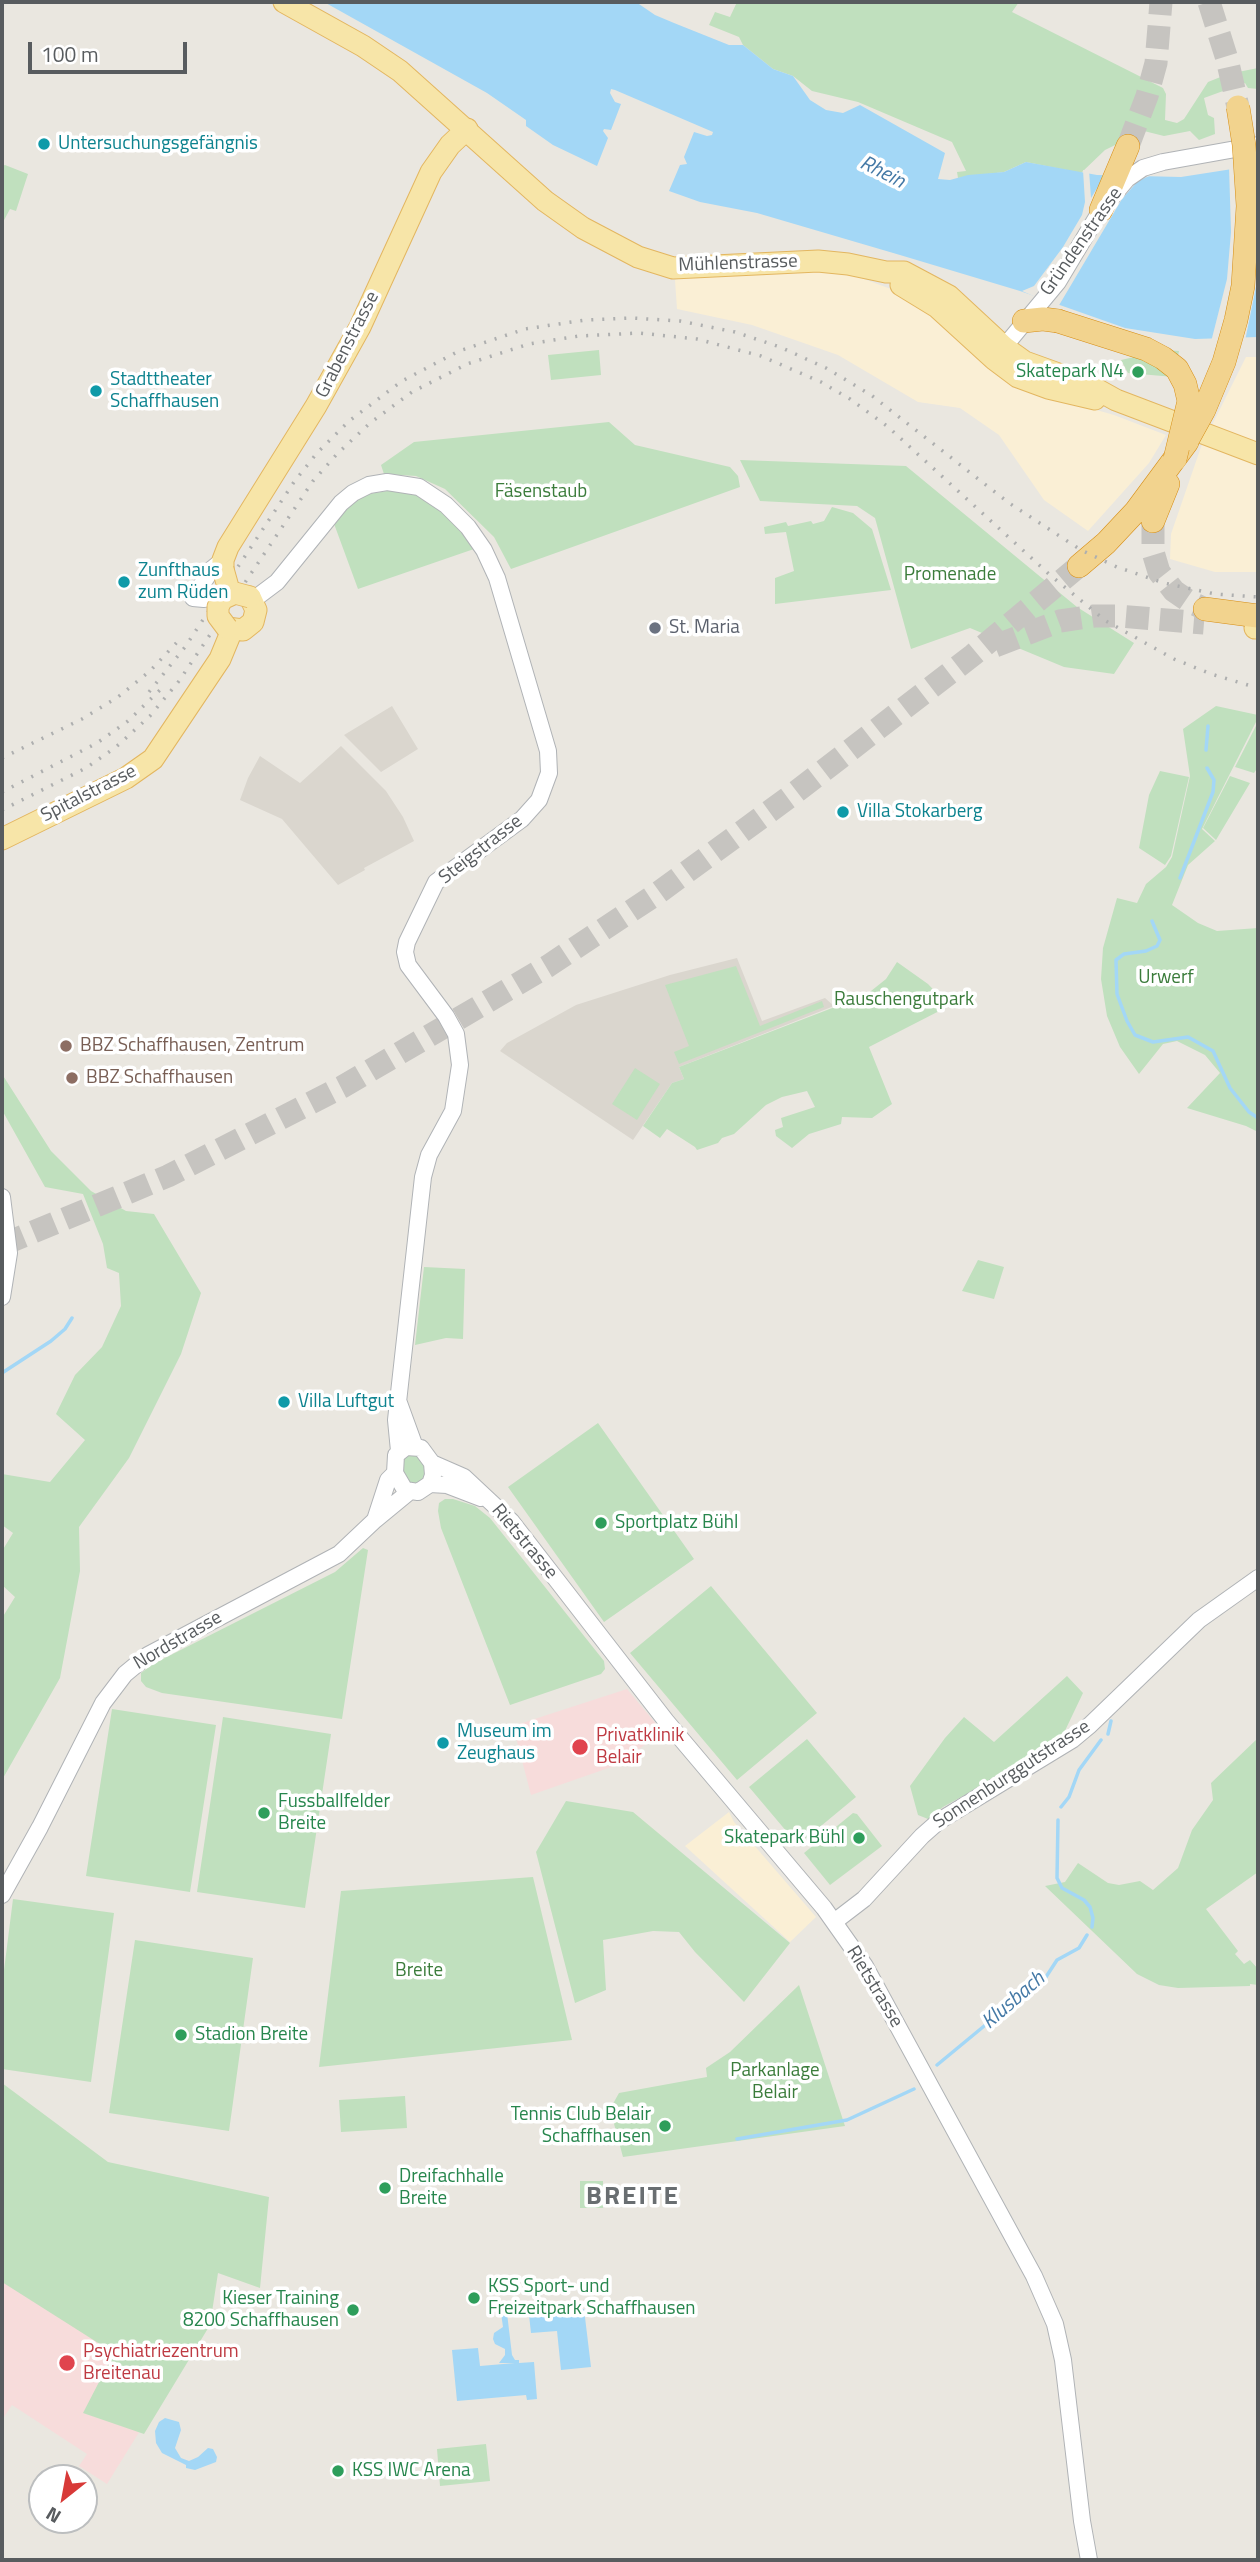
<!DOCTYPE html>
<html>
<head>
<meta charset="utf-8">
<style>
  body { margin:0 }
  #map { position:relative; width:1260px; height:2562px; overflow:hidden; background:#eae7e0; font-family:"Titillium Web",sans-serif }
  canvas { display:block }
  .frame { position:absolute; inset:0; border:4px solid #585c5f; pointer-events:none }
  .north { position:absolute; left:28px; top:2464px; width:70px; height:70px; box-sizing:border-box; background:#fff; border:2px solid #bcbebf; border-radius:50%; rotate:211deg; font-size:19px; font-weight:700; line-height:28px; text-align:center; color:#585c5f }
  .north::after { content:''; display:block; margin:auto; width:24px; height:32px; background:#d83a38; clip-path:polygon(50% 0,100% 100%,50% 72%,0 100%) }
  .scale { position:absolute; left:28px; top:42px; width:159px; height:32px; box-sizing:border-box; border:4px solid #585c5f; border-top:0; padding-left:9px; font-size:21px; line-height:24px; white-space:nowrap; color:#585c5f; -webkit-text-stroke:5px #fff; paint-order:stroke }
</style>
</head>
<body>
<div id="map">
<canvas width="1260" height="2562"></canvas>
<div class="frame"></div>
<div class="north">N</div>
<div class="scale">100 m</div>
</div>
<script>
const c = document.querySelector('canvas').getContext('2d');
c.lineJoin = 'round';
function paint(path, color) {
  c.fillStyle = color;
  c.fill(path, 'evenodd');
}
function shape(rows) {
  const path = new Path2D();
  for (const r of rows) {
    path.moveTo(r[0], r[1]);
    for (let i = 2; i < r.length; i += 2) path.lineTo(r[i], r[i + 1]);
  }
  return path;
}
function strokePath(path, color, width, dash) {
  c.strokeStyle = color;
  c.lineWidth = width;
  c.lineCap = dash ? 'butt' : 'round';
  c.setLineDash(dash || []);
  c.stroke(path);
}
function label(font, color, halo, rows, align = 'center') {
  c.font = font + ' "Titillium Web",sans-serif';
  c.lineWidth = 7;
  c.setLineDash([]);
  c.textBaseline = 'middle';
  c.strokeStyle = halo;
  c.fillStyle = color;
  for (const [text, x, y, turn = 0] of rows) {
    c.save();
    c.translate(x, y);
    c.rotate((+turn || 0) * Math.PI / 180);
    c.textAlign = isNaN(turn) ? turn : align;
    if (halo) c.strokeText(text, 0, 0);
    c.fillText(text, 0, 0);
    c.restore();
  }
}
paint(shape([
  [802,264,856,276,915,298,1020,388,1114,415,1166,435,1149,463,1088,531,1044,500,999,435,960,408,918,402,838,355,752,325,677,309,675,280,696,272],
  [1246,357,1258,357,1258,572,1215,572,1170,559,1171,534,1201,447],
  [729,1812,734,1822,816,1917,790,1942,685,1846]
]), '#faefd5');
paint(shape([
  [392,706,418,749,381,772,344,735],
  [341,746,386,791,403,817,414,841,364,868,365,870,338,885,282,819,240,800,248,778,260,756,300,783],
  [737,958,762,1021,825,998,834,1006,679,1067,684,1079,672,1083,633,1140,500,1051,507,1043,576,1005,670,975]
]), '#dad6ce');
paint(shape([
  [627,1689,662,1731,620,1764,531,1795,513,1726],
  [2,2246,146,2336,151,2413,107,2484,79,2466,87,2454,12,2405,2,2420]
]), '#f7dcdb');
paint(shape([
  [737,2,1019,2,1012,12,1163,88,1166,94,1165,120,1177,123,1184,119,1208,82,1228,74,1258,68,1258,89,1248,88,1245,83,1204,98,1208,115,1214,118,1215,134,1199,140,1190,131,1164,136,1144,131,1105,150,1081,173,1026,162,1004,172,958,178,957,172,966,171,952,142,858,102,812,91,793,76,773,69,743,45,739,37,709,25,715,12,730,17],
  [5,165,28,174,16,211,10,209,2,224,2,166],
  [599,350,601,375,551,380,548,355],
  [1165,350,1179,351,1174,377,1128,373,1121,360],
  [609,422,635,445,730,467,738,476,740,487,511,569,494,537,445,489,416,476,384,474,381,465,414,442],
  [740,460,906,466,1077,607,1134,643,1114,674,1064,667,970,628,911,649,875,518,857,506,760,501],
  [393,490,424,497,450,518,474,549,358,589,333,521,346,506,369,494],
  [832,507,853,513,872,529,891,590,775,604,775,578,794,571,786,532,765,534,764,527,786,522,788,526,811,521,813,524,824,521],
  [1216,706,1258,715,1258,718,1202,829,1215,841,1188,865,1172,905,1198,923,1217,931,1258,928,1258,1132,1246,1126,1187,1108,1220,1073,1205,1055,1177,1041,1163,1044,1139,1074,1120,1047,1107,1016,1101,979,1103,948,1117,898,1137,903,1146,884,1166,867,1172,857,1190,776,1183,729],
  [1258,722,1258,767,1254,773,1235,767],
  [1160,771,1189,777,1171,856,1165,865,1139,848,1149,795],
  [1230,776,1250,783,1216,840,1203,828],
  [897,962,928,984,949,1006,869,1047,892,1104,872,1118,842,1117,841,1124,809,1134,792,1148,776,1136,775,1130,783,1127,781,1118,815,1107,807,1091,782,1097,766,1105,734,1134,722,1138,718,1143,697,1150,695,1147,667,1129,660,1138,643,1126,672,1083,684,1079,679,1067,866,995,886,979],
  [736,966,760,1026,822,1001,824,1007,679,1064,674,1052,689,1046,665,985],
  [635,1068,660,1084,637,1120,612,1104],
  [2,1074,51,1151,91,1191,126,1211,154,1214,201,1293,181,1354,129,1458,79,1527,80,1571,60,1678,2,1780,2,1618,15,1597,2,1585,2,1551,13,1533,2,1525,2,1474,50,1482,85,1440,56,1414,75,1375,102,1347,121,1306,119,1273,107,1268,103,1244,83,1194,45,1187,2,1110],
  [978,1260,1004,1267,994,1299,962,1291],
  [424,1267,465,1269,463,1339,446,1338,415,1345],
  [598,1423,694,1559,604,1622,508,1487],
  [406,1453,417,1453,427,1466,424,1483,408,1485,399,1469],
  [445,1499,453,1499,475,1506,490,1518,604,1661,605,1669,601,1674,510,1705,441,1528,438,1511,439,1503],
  [363,1548,368,1550,342,1719,162,1693,146,1687,141,1681,141,1673,153,1664,335,1572],
  [711,1586,817,1713,737,1780,630,1653],
  [1067,1676,1083,1693,1062,1737,1023,1763,943,1807,928,1819,918,1815,910,1786,945,1738,964,1717,994,1742],
  [112,1709,216,1725,190,1892,86,1876],
  [223,1717,331,1734,305,1908,197,1892],
  [1258,1738,1258,1872,1206,1909,1238,1951,1235,1954,1244,1964,1250,1960,1258,1969,1258,1985,1250,1984,1250,1986,1178,1988,1159,1985,1137,1974,1045,1886,1065,1882,1078,1863,1108,1883,1119,1885,1140,1881,1153,1890,1178,1868,1192,1830,1213,1800,1211,1783],
  [807,1739,856,1797,798,1845,749,1787],
  [566,1801,633,1812,790,1943,744,2002,695,1952,679,1932,653,1931,603,1940,606,1990,575,2003,536,1852],
  [853,1813,857,1814,882,1846,830,1885,804,1853],
  [533,1877,572,2040,319,2067,341,1891],
  [13,1899,114,1913,91,2082,2,2069,2,1986],
  [135,1940,253,1958,229,2131,109,2113],
  [799,1985,845,2126,623,2157,610,2109,619,2093,707,2077,706,2068,730,2052],
  [2,2083,108,2162,269,2197,260,2288,218,2273,210,2325,144,2434,83,2413,114,2353,2,2282],
  [405,2096,407,2128,341,2132,339,2100],
  [580,2181,603,2181,603,2208,580,2208],
  [486,2444,490,2481,440,2486,437,2449]
]), '#c0e0be');
paint(shape([
  [324,2,636,2,655,15,674,23,729,45,743,45,773,69,793,76,810,100,826,110,843,113,860,105,945,153,938,179,950,180,968,175,1004,172,1026,162,1097,175,1181,177,1258,165,1258,337,1195,339,1125,328,1020,291,900,255,757,213,700,202,669,191,680,165,687,164,684,157,694,132,707,136,712,135,713,132,615,90,611,89,610,93,615,102,621,104,611,130,604,129,603,131,608,138,597,166,553,145,526,126,526,120,487,93],
  [584,2309,591,2367,561,2370,557,2331,531,2333,529,2315],
  [501,2313,507,2313,512,2355,515,2360,519,2360,519,2363,534,2362,537,2399,527,2400,526,2395,457,2401,452,2350,478,2348,480,2366,515,2363,499,2363,505,2355,505,2349,495,2344,493,2339,494,2333,503,2327],
  [165,2418,179,2422,181,2430,175,2448,181,2458,189,2461,198,2457,208,2448,213,2449,217,2457,216,2462,195,2470,186,2468,186,2465,162,2453,156,2443,155,2431,159,2422]
]), '#a3d7f6');
paint(shape([
  [1258,162,1258,277,1245,341,1211,342,1227,279,1231,232,1229,166],
  [1083,170,1089,170,1091,198,1107,172,1156,173,1138,181,1122,199,1058,307,1022,291,1034,286,1063,247,1082,215,1085,202]
]), '#eae7e0');
strokePath(shape([
  [1206,750,1208,726],
  [1180,878,1213,792,1214,780,1207,768],
  [1152,921,1160,940,1157,946,1146,951,1124,954,1116,960,1117,994,1127,1021,1135,1035,1153,1042,1188,1037,1213,1051,1230,1088,1249,1112,1258,1118],
  [2,1373,51,1341,65,1329,72,1318],
  [1108,1734,1111,1721],
  [1061,1807,1069,1797,1079,1770,1101,1740],
  [1058,1820,1057,1878,1062,1888,1084,1900,1090,1907,1093,1918,1092,1927],
  [937,2065,1035,1984,1044,1980,1057,1960,1079,1948,1087,1935],
  [737,2139,847,2120,914,2089]
]), '#a3d7f6', 3.5);
strokePath(shape([
  [1209,2,1227,59,1238,107],
  [1128,146,1147,96,1156,63,1161,2],
  [1153,521,1153,552,1159,572,1174,591,1190,602,1205,609],
  [995,646,1060,621,1094,616,1118,616,1204,623],
  [2,1245,168,1176,258,1130,342,1087,548,966,658,893,792,795,973,655,1079,566]
]), '#c6c4c0', 23, [23, 11]);
const minor = shape([
  [1004,347,1058,282,1101,210,1127,179,1143,168,1163,162,1258,145],
  [204,599,193,598,212,569,223,560],
  [253,600,277,582,341,503,353,493,369,485,387,482,419,487,446,505,468,527,484,550,497,578,548,751,549,773,539,800,522,819,436,882,407,942,405,952,408,965,446,1016,456,1034,460,1065,453,1111,429,1155,423,1177,396,1420,399,1451],
  [2,1197,9,1253,2,1297],
  [399,1403,415,1447],
  [406,1447,421,1448,432,1463,433,1475,430,1484,418,1492,405,1490,395,1473,396,1455,406,1447],
  [432,1463,464,1477,511,1521,666,1721,824,1908,865,1966,1034,2276,1055,2324,1063,2360,1082,2521,1089,2560],
  [430,1484,447,1485,481,1498],
  [375,1520,388,1480,395,1473],
  [2,1895,40,1827,103,1703,125,1674,148,1655,339,1554,375,1520,409,1492],
  [834,1922,864,1899,922,1836,939,1821,1072,1740,1090,1725,1199,1620,1258,1578]
]);
const major = shape([
  [284,2,363,46,400,71,545,201,583,228,638,257,673,268,818,261,848,264,886,272,904,272,949,296,1004,347,1025,362,1089,385,1116,400,1258,454],
  [901,285,937,307,994,359,1018,377,1048,388,1095,399],
  [223,569,223,560,228,547,316,406,360,327,431,172,450,145,467,129],
  [227,628,243,630,253,622,256,610,250,597],
  [1255,628,1258,628],
  [2,839,126,778,153,759,220,659,232,630]
]);
const highway = shape([
  [1101,210,1128,146],
  [1024,321,1043,319,1058,321],
  [1153,521,1168,484],
  [1079,566,1106,543,1136,511,1187,442],
  [1205,609,1258,616]
]);
strokePath(minor, '#b0b3b6', 18);
strokePath(major, '#e3b660', 23);
strokePath(highway, '#d68d14', 24);
strokePath(minor, '#fff', 16);
strokePath(major, '#f7e5a8', 21);
strokePath(highway, '#f2d38e', 23);
strokePath(shape([
  [149,692,185,647,294,482,317,453,349,421,402,381,459,351,525,329,585,320,632,318,680,321,735,332,780,347,826,368,871,395,1009,503,1081,550,1117,567,1164,583,1215,594,1258,597],
  [2,758,82,719,118,697,150,671,180,639],
  [2,792,97,743,128,721,161,689],
  [2,810,86,768,116,747,150,716,179,681,313,481,337,454,370,423,412,392,467,364,529,344,579,336,639,333,697,339,761,356,821,382,850,399,887,426,1050,575,1106,621,1174,659,1211,674,1258,688]
]), '#aeafaf', 3.5, [2, 9]);
const majorBridge = shape([
  [223,569,230,594],
  [227,628,218,616,218,607,222,599,235,593,250,597]
]);
const highwayBridge = shape([
  [1058,321,1146,349,1163,358,1177,369,1185,384,1189,401,1175,459],
  [1188,439,1204,410,1224,362,1236,320,1243,286,1248,206,1244,145,1238,107]
]);
strokePath(majorBridge, '#e3b660', 23, []);
strokePath(highwayBridge, '#d68d14', 24, []);
strokePath(majorBridge, '#f7e5a8', 21);
strokePath(highwayBridge, '#f2d38e', 23);
for (const [x, y, r, color] of [
  [44,144,7,"#0f9aa8"],
  [1138,372,7,"#2e9e5b"],
  [96,391,7,"#0f9aa8"],
  [124,582,7,"#0f9aa8"],
  [655,628,7,"#6b7280"],
  [843,812,7,"#0f9aa8"],
  [66,1046,7,"#8d6e63"],
  [72,1078,7,"#8d6e63"],
  [284,1402,7,"#0f9aa8"],
  [601,1523,7,"#2e9e5b"],
  [443,1743,7,"#0f9aa8"],
  [580,1747,9,"#e0444e"],
  [264,1813,7,"#2e9e5b"],
  [859,1838,7,"#2e9e5b"],
  [181,2035,7,"#2e9e5b"],
  [665,2126,7,"#2e9e5b"],
  [385,2188,7,"#2e9e5b"],
  [474,2298,7,"#2e9e5b"],
  [353,2310,7,"#2e9e5b"],
  [67,2363,9,"#e0444e"],
  [338,2471,7,"#2e9e5b"]
]) {
  const dot = new Path2D();
  dot.arc(x, y, r, 0, 2 * Math.PI);
  c.fillStyle = color;
  c.fill(dot);
  strokePath(dot, '#fff', 2.5);
}
label('19px', '#0d838f', '#fff', [
  ["Untersuchungsgefängnis",58,144],
  ["Stadttheater",110,380],
  ["Schaffhausen",110,402],
  ["Zunfthaus",138,571],
  ["zum Rüden",138,593],
  ["Villa Stokarberg",857,812],
  ["Villa Luftgut",298,1402],
  ["Museum im",457,1732],
  ["Zeughaus",457,1754]
], 'left');
label('19px', '#585c5f', '#fff', [
  ["Gründenstrasse",1082,242,-55],
  ["Mühlenstrasse",738,264,-2],
  ["Grabenstrasse",348,345,-63],
  ["Spitalstrasse",89,794,-27],
  ["Steigstrasse",481,850,-38],
  ["Rietstrasse",524,1542,50],
  ["Nordstrasse",178,1641,-30],
  ["Sonnenburggutstrasse",1012,1775,-33],
  ["Rietstrasse",874,1987,59]
]);
label('19px', '#27864d', '#fff', [
  ["Skatepark N4",1124,372,"right"],
  ["Sportplatz Bühl",615,1523],
  ["Fussballfelder",278,1802],
  ["Breite",278,1824],
  ["Skatepark Bühl",845,1838,"right"],
  ["Stadion Breite",195,2035],
  ["Tennis Club Belair",651,2115,"right"],
  ["Schaffhausen",651,2137,"right"],
  ["Dreifachhalle",399,2177],
  ["Breite",399,2199],
  ["KSS Sport- und",488,2287],
  ["Freizeitpark Schaffhausen",488,2309],
  ["Kieser Training",339,2299,"right"],
  ["8200 Schaffhausen",339,2321,"right"],
  ["KSS IWC Arena",352,2471]
], 'left');
label('19px', '#3b7c3b', '#fff', [
  ["Fäsenstaub",541,492],
  ["Promenade",950,575],
  ["Urwerf",1166,978],
  ["Rauschengutpark",904,1000],
  ["Breite",419,1971],
  ["Parkanlage",775,2071],
  ["Belair",775,2093]
]);
label('19px', '#5b616d', '#fff', [
  ["St. Maria",669,628]
], 'left');
label('19px', '#785e54', '#fff', [
  ["BBZ Schaffhausen, Zentrum",80,1046],
  ["BBZ Schaffhausen",86,1078]
], 'left');
label('19px', '#be3a42', '#fff', [
  ["Privatklinik",596,1736],
  ["Belair",596,1758],
  ["Psychiatriezentrum",83,2352],
  ["Breitenau",83,2374]
], 'left');
label('italic 21px', '#4479a6', '#fff', [
  ["Rhein",882,173,27],
  ["Klusbach",1014,2001,-41]
]);
c.letterSpacing = '2px';
label('bold 26px', '#696e71', '#fff', [
  ["BREITE",633,2198]
]);
c.letterSpacing = '0px';
</script>
</body>
</html>
